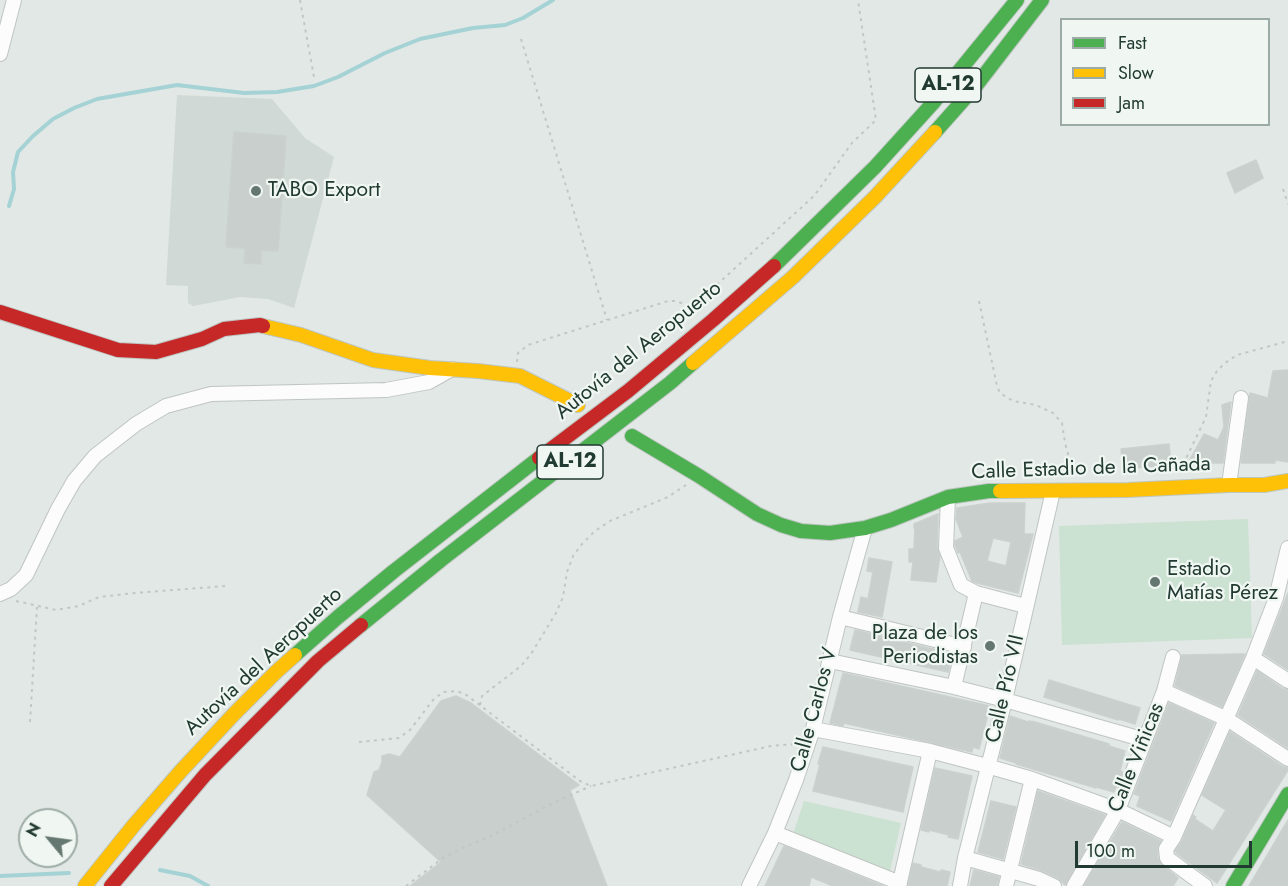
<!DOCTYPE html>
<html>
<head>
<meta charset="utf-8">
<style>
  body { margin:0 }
  #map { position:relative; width:1288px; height:886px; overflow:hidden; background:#e2e8e5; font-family:Jost,sans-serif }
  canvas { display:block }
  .legend { position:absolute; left:1060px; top:18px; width:210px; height:108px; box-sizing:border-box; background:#f0f7f3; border:2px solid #9daba6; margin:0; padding:8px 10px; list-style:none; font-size:18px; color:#213a32 }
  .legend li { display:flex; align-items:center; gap:12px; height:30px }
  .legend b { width:30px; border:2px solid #9daba6 }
  .north { position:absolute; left:18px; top:808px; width:60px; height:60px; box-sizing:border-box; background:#f0f7f3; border:2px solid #9daba6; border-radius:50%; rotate:299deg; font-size:16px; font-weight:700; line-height:24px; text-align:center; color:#213a32 }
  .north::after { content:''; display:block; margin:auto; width:21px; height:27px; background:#657771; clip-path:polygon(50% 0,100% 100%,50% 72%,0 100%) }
  .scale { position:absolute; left:1075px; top:841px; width:177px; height:27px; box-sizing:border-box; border:3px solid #213a32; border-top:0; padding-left:8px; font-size:18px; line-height:21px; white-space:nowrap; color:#213a32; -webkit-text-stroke:4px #f0f7f3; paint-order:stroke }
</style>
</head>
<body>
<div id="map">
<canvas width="1288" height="886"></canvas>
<ul class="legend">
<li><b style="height:8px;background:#4caf50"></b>Fast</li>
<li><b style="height:8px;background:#ffc107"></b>Slow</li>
<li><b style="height:8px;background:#c62828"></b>Jam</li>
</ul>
<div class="north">N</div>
<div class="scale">100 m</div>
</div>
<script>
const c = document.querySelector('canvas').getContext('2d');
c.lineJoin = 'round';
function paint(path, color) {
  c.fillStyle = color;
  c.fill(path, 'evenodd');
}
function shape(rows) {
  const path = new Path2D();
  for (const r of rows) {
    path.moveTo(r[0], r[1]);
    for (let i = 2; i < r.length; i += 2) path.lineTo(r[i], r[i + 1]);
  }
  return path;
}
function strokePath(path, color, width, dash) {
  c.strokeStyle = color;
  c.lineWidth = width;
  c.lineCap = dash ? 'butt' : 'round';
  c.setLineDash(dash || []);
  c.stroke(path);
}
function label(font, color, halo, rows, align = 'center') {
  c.font = font + ' Jost,sans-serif';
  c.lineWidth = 4.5;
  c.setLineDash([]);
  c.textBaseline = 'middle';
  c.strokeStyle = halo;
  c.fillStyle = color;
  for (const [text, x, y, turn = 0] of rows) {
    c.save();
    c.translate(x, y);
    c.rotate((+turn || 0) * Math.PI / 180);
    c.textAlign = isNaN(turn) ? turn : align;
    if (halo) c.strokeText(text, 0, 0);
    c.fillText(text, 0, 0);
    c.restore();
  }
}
paint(shape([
  [177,95,272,99,305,138,334,157,294,308,268,299,240,297,193,306,188,303,188,286,166,285]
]), '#d0d9d5');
paint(shape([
  [1248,519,1252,638,1062,645,1059,526],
  [804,801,901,823,889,875,793,834]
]), '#cbe1d1');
strokePath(shape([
  [9,206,14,189,13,172,18,152,33,136,53,119,74,108,97,99,177,85,244,93,277,92,314,86,338,77,385,53,420,39,473,28,505,25,523,18,553,0],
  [160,870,190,876,208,886],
  [0,876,69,873]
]), '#a4d2d5', 4);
const building = shape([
  [234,132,286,136,278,251,261,250,261,264,244,263,245,248,226,247,234,132],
  [1256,160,1263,178,1235,193,1227,173,1256,160],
  [1288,370,1288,462,1275,460,1275,463,1241,463,1250,393,1268,398,1273,371,1288,370],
  [1231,402,1223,463,1188,463,1204,434,1218,440,1224,427,1222,405,1231,402],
  [1169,444,1171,465,1123,469,1121,449,1169,444],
  [990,503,1025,503,1024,534,1033,534,1018,593,977,583,972,581,960,552,958,553,955,545,955,541,963,537,956,519,957,508,990,503],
  [993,538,1011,542,1006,566,987,561,993,538],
  [938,514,937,548,940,556,936,582,911,580,913,562,909,562,909,549,914,549,915,528,914,528,914,524,938,514],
  [869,558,892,562,882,617,858,612,861,597,868,599,873,572,867,571,869,558],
  [1288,593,1288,670,1264,654,1288,593],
  [855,630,953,654,948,672,850,650,855,630],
  [1241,654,1245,654,1222,707,1175,686,1182,655,1241,654],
  [1257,671,1283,689,1288,690,1288,748,1238,715,1257,671],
  [843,673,990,706,979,749,973,747,972,752,844,723,843,726,830,723,843,673],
  [1049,680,1140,708,1135,724,1119,719,1118,720,1044,697,1049,680],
  [456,696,471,703,579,785,570,790,607,886,410,886,441,862,367,795,374,772,379,770,382,762,382,756,389,754,400,757,441,701,456,696],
  [1169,703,1214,723,1171,821,1137,806,1140,796,1134,794,1169,703],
  [1010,716,1028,722,1029,721,1035,722,1109,744,1109,746,1125,751,1120,771,1123,772,1117,787,1116,787,1114,792,1096,787,1096,788,1016,764,1016,763,1000,758,1010,716],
  [1230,732,1283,767,1288,768,1288,770,1217,883,1176,853,1175,851,1182,841,1193,815,1196,817,1195,819,1213,831,1226,810,1202,795,1230,732],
  [823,747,913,767,903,812,813,791,820,764,818,764,823,747],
  [935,768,972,776,958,839,948,837,949,835,929,830,929,832,921,830,935,768],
  [1038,791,1105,815,1065,885,1058,878,1043,871,1021,864,1038,791],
  [991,801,1016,807,1003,859,978,852,991,801],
  [1288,820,1288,886,1249,886,1288,820],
  [1122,822,1161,841,1157,849,1158,859,1162,865,1178,878,1173,886,1084,886,1122,822],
  [784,846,883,886,833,886,811,877,809,886,765,886,784,846],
  [913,863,921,865,921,867,940,872,941,870,950,872,947,886,908,886,913,863],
  [974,870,999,877,997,886,970,886,974,870]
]);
paint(building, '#c9cfcc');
strokePath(building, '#cbd1ce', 1.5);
const street = shape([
  [0,54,14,0],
  [1229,485,1241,398],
  [948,497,946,548,961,585,976,593,1025,606],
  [0,594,11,589,26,575,58,509,74,481,95,456,136,424,166,406,211,394,386,390,429,382,452,369],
  [840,617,964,647],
  [1253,658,1288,681],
  [830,661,954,687,1005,700,1145,740],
  [954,687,976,593],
  [1164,691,1227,719,1288,759],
  [813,729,930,751,987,766,1032,779,1118,810,1174,837],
  [775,833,900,883],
  [965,858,1039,879,1054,886],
  [749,886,775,833,796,780,813,729,840,617,865,528],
  [899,886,930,751],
  [960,886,965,858,1005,700,1053,491],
  [1006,886,1032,779],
  [1074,886,1118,810,1164,691,1173,657],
  [1205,886,1167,858,1166,849,1174,837,1253,658,1276,598,1288,548]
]);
const fast = shape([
  [935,132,975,87,1042,0],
  [774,266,875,167,933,103,1017,0],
  [632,436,699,476,757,514,781,525,801,531,830,533,865,528,891,520,948,497,989,491,1000,491],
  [361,625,441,560,670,383,693,363],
  [295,655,338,617,394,571,539,458],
  [1233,886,1288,794]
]);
const slow = shape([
  [263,326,301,335,373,360,430,368,478,371,520,376,578,405],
  [693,363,793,277,875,197,935,132],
  [1000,491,1128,490,1229,485,1264,485,1288,481],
  [85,886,134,825,180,772,234,714,276,672,295,655]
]);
const jam = shape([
  [0,312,118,350,156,352,202,339,224,329,260,325,263,326],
  [539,458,628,391,713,320,774,266],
  [111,886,205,775,318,661,361,625]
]);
strokePath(street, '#bfc5c2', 16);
strokePath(fast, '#bec6c2', 16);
strokePath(slow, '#bec6c2', 16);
strokePath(jam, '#bec6c2', 16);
strokePath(shape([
  [300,0,314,77],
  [521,39,607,320],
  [1283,189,1288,204],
  [979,301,997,386,1000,393,1013,401,1036,405,1053,413,1062,423,1065,443,1074,476],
  [517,362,518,353,528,345,668,301,675,301,688,305,699,301,814,196,852,143,876,120,858,0],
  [1180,471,1206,417,1211,381,1217,371,1225,363,1237,355,1288,341],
  [16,601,56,610,79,606,99,597,135,593,225,586],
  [480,705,482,696,521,666,531,654,556,613,563,597,567,572,573,556,582,544,595,531,610,521,668,497,686,485],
  [30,722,37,607],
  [359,742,399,738,410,730,433,700,443,692,456,691,465,694,580,781,591,786,771,746,796,744],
  [406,886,443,858,467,846,491,836,553,803,591,786]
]), '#c0c8c4', 2, [3, 4.5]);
strokePath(street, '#fbfcfb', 14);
strokePath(fast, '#4caf50', 14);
strokePath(slow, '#ffc107', 14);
strokePath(jam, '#c62828', 14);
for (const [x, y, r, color] of [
  [256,191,6,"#657771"],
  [1155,582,6,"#657771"],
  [990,646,6,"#657771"]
]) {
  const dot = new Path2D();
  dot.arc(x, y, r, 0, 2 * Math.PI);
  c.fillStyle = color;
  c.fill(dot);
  strokePath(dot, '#f0f7f3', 2);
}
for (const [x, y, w] of [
  [948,85,66],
  [570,462,66]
]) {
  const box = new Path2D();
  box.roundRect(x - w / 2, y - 17, w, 34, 4.5);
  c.fillStyle = '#f0f7f3';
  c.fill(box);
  strokePath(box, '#213a32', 1.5);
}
label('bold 20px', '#213a32', null, [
  ["AL-12",948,85],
  ["AL-12",570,462]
]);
label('21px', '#213a32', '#f0f7f3', [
  ["TABO Export",268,191],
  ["Estadio",1167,570],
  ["Matías Pérez",1167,594],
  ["Plaza de los",978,634,"right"],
  ["Periodistas",978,658,"right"]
], 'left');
label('21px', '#213a32', '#f0f7f3', [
  ["Autovía del Aeropuerto",639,351,-39],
  ["Calle Estadio de la Cañada",1091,469,-2],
  ["Autovía del Aeropuerto",264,662,-43],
  ["Calle Pío VII",1006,689,-77],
  ["Calle Carlos V",815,710,-75],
  ["Calle Viñicas",1137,758,-68]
]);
</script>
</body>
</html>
